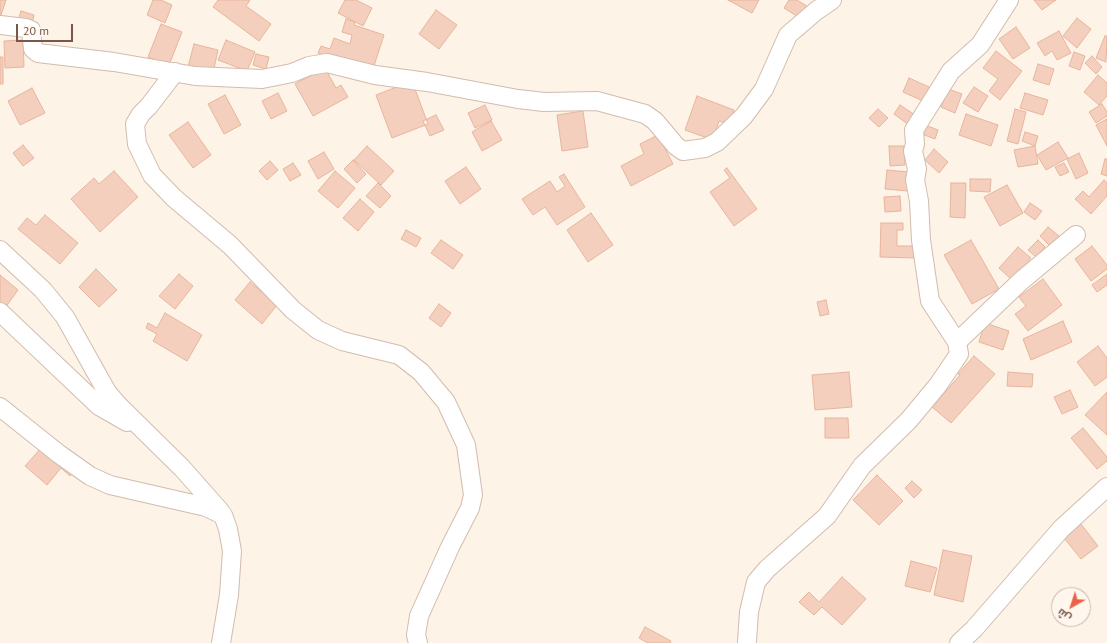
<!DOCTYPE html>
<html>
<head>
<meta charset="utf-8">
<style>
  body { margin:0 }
  #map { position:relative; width:1107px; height:643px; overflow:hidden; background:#fdf3e6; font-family:"PT Sans",Cairo,sans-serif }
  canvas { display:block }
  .north { position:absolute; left:1051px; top:587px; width:40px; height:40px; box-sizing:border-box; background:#fff7ee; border:1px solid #c9b7ac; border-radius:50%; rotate:219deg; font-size:11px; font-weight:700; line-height:16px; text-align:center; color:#785749 }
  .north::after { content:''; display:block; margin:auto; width:14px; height:18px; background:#ec6047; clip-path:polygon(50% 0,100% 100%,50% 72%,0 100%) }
  .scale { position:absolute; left:16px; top:24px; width:57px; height:18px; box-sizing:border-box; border:2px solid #785749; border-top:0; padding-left:5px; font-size:12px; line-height:14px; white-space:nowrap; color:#785749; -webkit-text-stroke:3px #fff7ee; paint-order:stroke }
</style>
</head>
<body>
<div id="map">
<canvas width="1107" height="643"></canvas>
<div class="north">ش</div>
<div class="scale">20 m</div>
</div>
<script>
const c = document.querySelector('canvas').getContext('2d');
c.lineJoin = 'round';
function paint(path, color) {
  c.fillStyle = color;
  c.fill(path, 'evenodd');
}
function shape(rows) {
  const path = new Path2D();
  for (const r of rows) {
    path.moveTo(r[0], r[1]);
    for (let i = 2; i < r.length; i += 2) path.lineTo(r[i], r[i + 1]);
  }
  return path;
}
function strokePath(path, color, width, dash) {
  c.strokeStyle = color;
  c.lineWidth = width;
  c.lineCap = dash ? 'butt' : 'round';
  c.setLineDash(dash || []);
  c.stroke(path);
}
const building = shape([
  [0,0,6,0,0,18,0,0],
  [153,0,161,0,172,5,165,23,147,15,153,0],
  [218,0,250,0,246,6,271,24,259,41,213,7,218,0],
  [345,0,356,0,372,8,363,26,338,13,345,0],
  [728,0,759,0,752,13,728,0],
  [789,0,797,0,810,8,803,20,784,8,789,0],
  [1034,0,1056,0,1042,10,1034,0],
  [436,10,457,25,439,49,419,34,436,10],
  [21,11,34,15,31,28,17,24,21,11],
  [1077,18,1091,29,1077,48,1063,36,1077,18],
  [346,19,355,22,354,25,384,35,372,72,318,53,321,46,330,49,334,38,350,44,352,35,342,32,346,19],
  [161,24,182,32,169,65,148,57,161,24],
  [1016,27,1030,48,1013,59,999,39,1016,27],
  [1059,31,1071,53,1057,60,1052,51,1045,56,1037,43,1059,31],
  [1105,36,1107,36,1106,62,1096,58,1105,36],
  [23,40,24,67,5,68,4,41,23,40],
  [226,40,255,52,247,71,218,60,226,40],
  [194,44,218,50,213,73,188,67,194,44],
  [996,51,1022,71,1000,100,989,91,998,79,983,68,996,51],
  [1074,52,1085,56,1080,70,1069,66,1074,52],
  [256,54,269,57,266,69,253,65,256,54],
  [1092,56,1102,67,1096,74,1085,63,1092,56],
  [0,57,3,57,3,84,0,84,0,57],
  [1038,64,1054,69,1049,85,1033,80,1038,64],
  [325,68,336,88,341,85,348,97,313,116,295,84,325,68],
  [1098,75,1107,83,1107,96,1099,105,1084,92,1098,75],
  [909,78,929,87,923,101,903,92,909,78],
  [412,81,428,124,392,138,376,95,412,81],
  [974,87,988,96,978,112,963,103,974,87],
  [32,88,45,113,20,125,8,101,32,88],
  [948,89,962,94,955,113,941,107,948,89],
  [278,93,287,111,271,119,262,101,278,93],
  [1025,93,1048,100,1043,115,1020,108,1025,93],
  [225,95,241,125,224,134,208,104,225,95],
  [697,96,734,110,729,124,719,121,713,140,685,130,697,96],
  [1102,104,1107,112,1107,116,1096,123,1089,112,1102,104],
  [485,105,492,120,475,128,468,113,485,105],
  [900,105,915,115,909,125,894,114,900,105],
  [878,109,888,118,879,127,869,118,878,109],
  [1015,109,1026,112,1018,144,1007,141,1015,109],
  [583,111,588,147,562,151,557,115,583,111],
  [966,114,998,125,991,146,959,135,966,114],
  [436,115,444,130,430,136,423,121,436,115],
  [1107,119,1107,146,1096,125,1107,119],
  [491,121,502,140,482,151,472,132,491,121],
  [188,122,211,155,193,168,169,135,188,122],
  [925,125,938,130,935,139,922,134,925,125],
  [1025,132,1038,136,1035,146,1022,141,1025,132],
  [658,135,673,164,631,186,621,166,644,154,640,144,658,135],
  [1058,142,1068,158,1046,170,1037,155,1058,142],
  [23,145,34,158,23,166,13,153,23,145],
  [367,146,394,171,381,185,354,160,367,146],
  [889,146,904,146,905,165,890,166,889,146],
  [1035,146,1038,164,1018,167,1014,150,1035,146],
  [934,149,948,162,939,173,925,160,934,149],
  [324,152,334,169,318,179,308,161,324,152],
  [1079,153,1088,173,1076,179,1067,159,1079,153],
  [1105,159,1107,159,1107,176,1101,174,1105,159],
  [353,160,366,174,357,183,344,169,353,160],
  [270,161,278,170,267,180,259,171,270,161],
  [293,163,301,175,290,181,283,169,293,163],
  [1064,163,1069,172,1060,176,1055,167,1064,163],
  [466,167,481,189,460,204,445,181,466,167],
  [727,168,757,209,734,226,710,192,730,178,724,170,727,168],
  [887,170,909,172,908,191,885,189,887,170],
  [114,171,138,197,100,232,71,199,94,178,99,184,114,171],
  [335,171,355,188,338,208,318,191,335,171],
  [564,174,585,207,557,225,545,207,533,215,522,199,550,181,557,192,565,186,559,177,564,174],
  [970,179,991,179,990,192,970,191,970,179],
  [1104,180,1107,183,1107,196,1091,214,1075,199,1083,191,1089,197,1104,180],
  [378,183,391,196,380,208,366,196,378,183],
  [951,183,966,183,965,218,950,217,951,183],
  [1007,185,1023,213,1000,226,984,197,1007,185],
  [900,196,901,211,885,212,884,197,900,196],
  [360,199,374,212,358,231,343,218,360,199],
  [1030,203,1042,211,1035,220,1024,212,1030,203],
  [591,213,613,245,588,262,567,230,591,213],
  [45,215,78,243,60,264,18,229,27,218,36,225,45,215],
  [881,223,903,223,903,230,897,230,897,246,915,246,914,258,880,257,881,223],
  [1048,227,1059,236,1050,246,1040,236,1048,227],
  [406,230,421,238,416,247,401,239,406,230],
  [441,240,463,255,453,269,431,253,441,240],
  [971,240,999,289,972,304,944,255,971,240],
  [1038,240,1045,247,1036,257,1028,250,1038,240],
  [1092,246,1107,265,1107,269,1091,281,1075,259,1092,246],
  [1018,247,1031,258,1012,280,999,268,1018,247],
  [96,269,117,290,99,307,79,287,96,269],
  [179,274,193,286,175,309,159,296,179,274],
  [1107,274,1107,285,1097,292,1092,285,1107,274],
  [0,275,18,290,5,308,0,304,0,275],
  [1043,279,1062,305,1028,331,1015,314,1026,306,1019,297,1043,279],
  [250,282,277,305,262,324,235,300,250,282],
  [826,300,829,314,820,316,817,302,826,300],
  [439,304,451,313,441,327,429,318,439,304],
  [165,313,202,335,187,361,153,341,157,334,146,328,148,323,157,328,165,313],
  [1063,321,1072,342,1031,360,1023,339,1063,321],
  [985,323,1009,331,1003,350,979,342,985,323],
  [1098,346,1107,358,1107,377,1095,386,1077,362,1098,346],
  [974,356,995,374,951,423,932,407,960,375,958,374,974,356],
  [849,372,852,407,815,410,812,375,849,372],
  [1008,372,1033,374,1032,387,1007,386,1008,372],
  [1070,390,1078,407,1062,414,1054,397,1070,390],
  [1107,392,1107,435,1085,415,1107,392],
  [825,418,848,418,849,438,825,438,825,418],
  [1083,428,1107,457,1107,461,1097,469,1071,438,1083,428],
  [43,446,79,465,70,476,61,468,47,485,25,466,43,446],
  [877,475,903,501,879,525,853,500,877,475],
  [912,481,922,490,914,498,905,488,912,481],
  [1081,524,1098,546,1081,559,1064,538,1081,524],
  [943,550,972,556,963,602,934,595,943,550],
  [911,561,937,568,930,592,905,586,911,561],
  [842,577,866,599,842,625,822,607,814,615,799,602,809,592,819,602,842,577],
  [645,627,671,641,670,643,648,643,639,638,645,627]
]);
paint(building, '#f4cfbd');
strokePath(building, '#e8b49c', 1);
const street = shape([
  [0,25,26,28,31,30,33,49,38,53,114,62,195,76,262,79,292,73,309,66,327,63,375,75,427,82,518,99,544,102,597,101,645,114,655,121,676,146,683,151,705,148,717,142,744,116,764,89,788,35,816,11,832,0],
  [175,72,149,106,141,114,135,124,137,144,152,175,174,198,230,245,293,310,318,330,342,341,399,355,421,372,446,402,466,445,473,495,470,508,450,547,419,616,416,635,418,643],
  [0,250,43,290,65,317,107,392,118,405,182,468,220,511],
  [0,312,99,406,127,422],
  [957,342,1021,281,1076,235],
  [0,407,59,454,90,476,110,485,206,507,223,515,228,529,232,551,229,595,221,643],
  [747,641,749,612,756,582,767,569,827,516,862,466,909,420,938,385,959,354,957,342,930,301,921,240,919,201,915,180,917,169,913,151,915,144,914,130,951,71,980,45,1009,0],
  [959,643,974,629,1061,529,1107,487]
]);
strokePath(street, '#d2bcae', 20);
strokePath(street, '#fff', 18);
</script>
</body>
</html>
